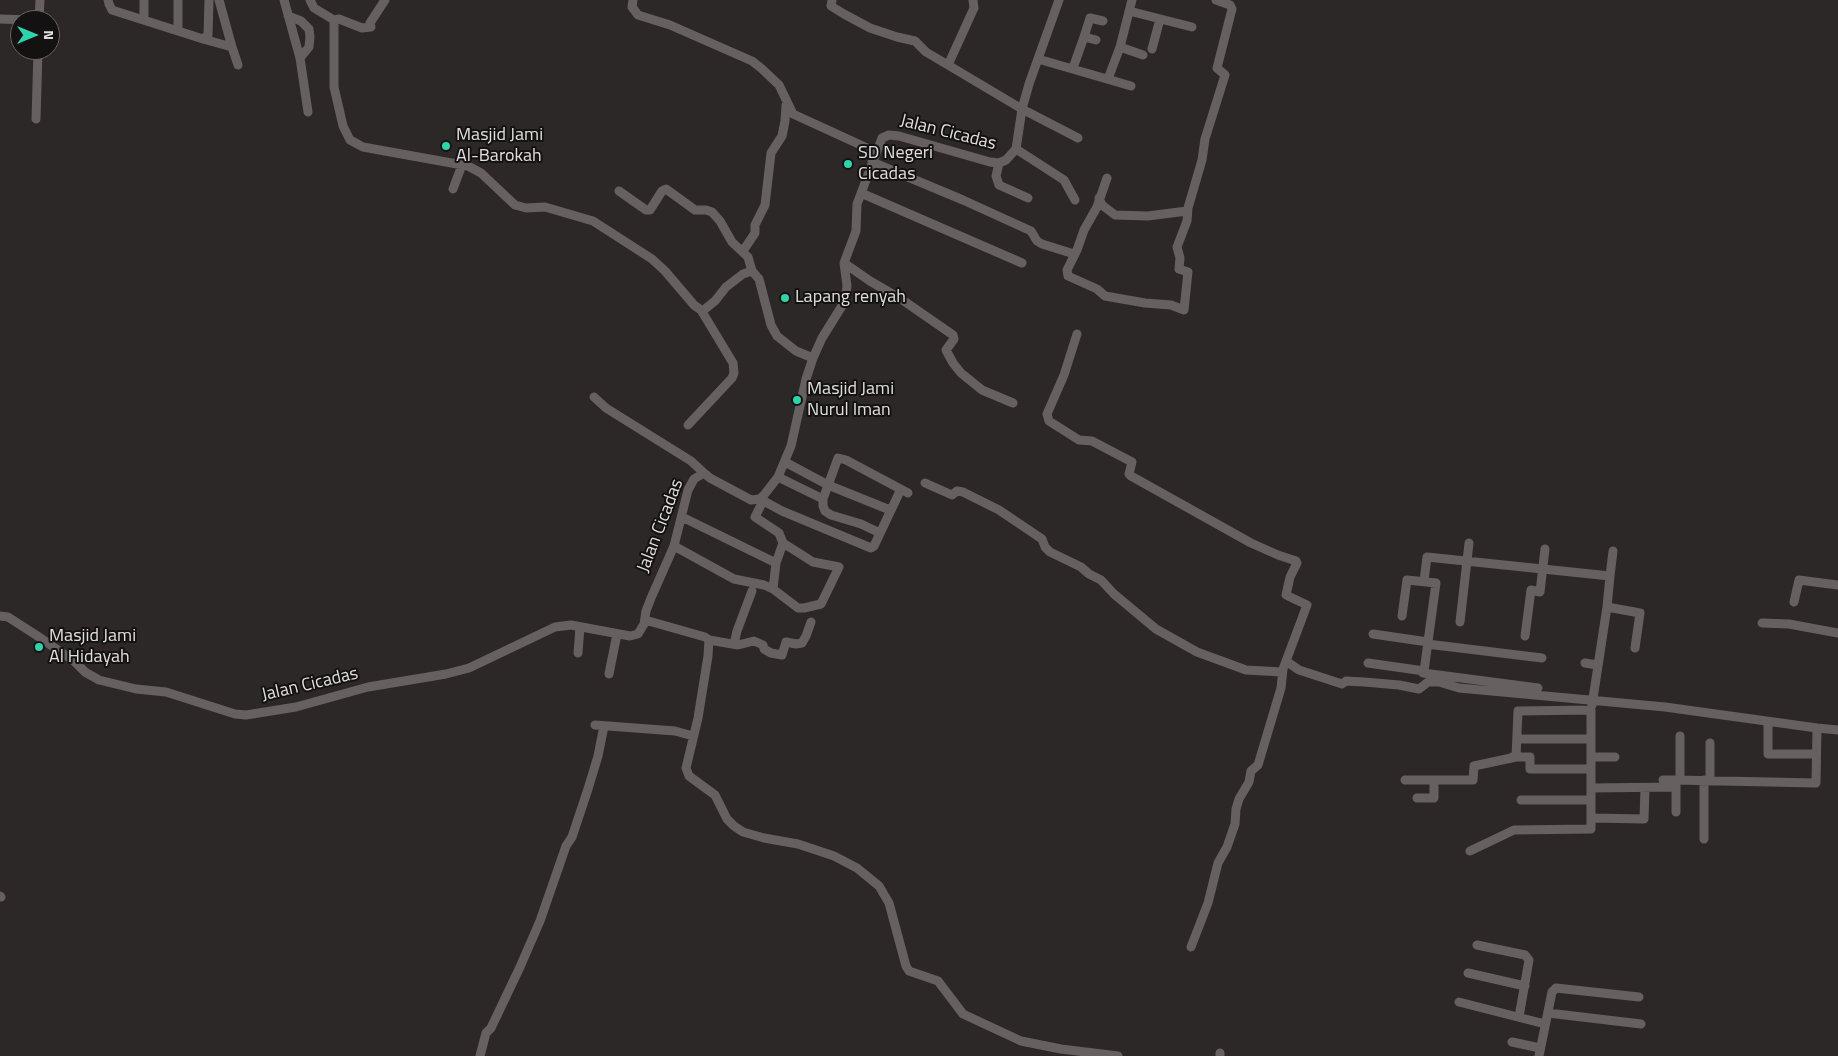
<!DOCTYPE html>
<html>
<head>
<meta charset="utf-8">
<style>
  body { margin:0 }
  #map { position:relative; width:1838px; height:1056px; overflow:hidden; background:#2d2828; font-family:"Titillium Web",sans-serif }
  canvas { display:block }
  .north { position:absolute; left:10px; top:10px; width:50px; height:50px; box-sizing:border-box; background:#131111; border:1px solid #666363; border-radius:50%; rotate:90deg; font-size:14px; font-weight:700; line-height:20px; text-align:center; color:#e2dedf }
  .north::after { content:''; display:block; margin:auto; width:18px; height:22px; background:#2bd5ac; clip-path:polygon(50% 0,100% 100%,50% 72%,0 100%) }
</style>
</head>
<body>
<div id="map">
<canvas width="1838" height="1056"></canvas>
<div class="north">N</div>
</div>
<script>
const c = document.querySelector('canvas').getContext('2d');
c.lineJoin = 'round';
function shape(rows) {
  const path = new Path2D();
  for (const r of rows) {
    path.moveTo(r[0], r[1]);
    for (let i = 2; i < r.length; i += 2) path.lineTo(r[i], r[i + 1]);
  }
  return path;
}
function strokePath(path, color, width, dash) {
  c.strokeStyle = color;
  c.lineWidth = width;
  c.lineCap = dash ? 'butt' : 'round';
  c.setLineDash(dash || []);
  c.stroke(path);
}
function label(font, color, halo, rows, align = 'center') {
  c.font = font + ' "Titillium Web",sans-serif';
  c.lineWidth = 4;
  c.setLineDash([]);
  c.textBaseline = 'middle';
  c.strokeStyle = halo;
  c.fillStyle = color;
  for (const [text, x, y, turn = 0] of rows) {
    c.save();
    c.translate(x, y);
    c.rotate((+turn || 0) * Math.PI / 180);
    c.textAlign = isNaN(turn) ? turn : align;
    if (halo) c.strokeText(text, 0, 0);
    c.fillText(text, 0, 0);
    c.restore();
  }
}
strokePath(shape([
  [108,0,109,4,112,10,178,31,178,0],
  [209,0,208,35,203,39,232,47],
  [219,0,232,47,238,65],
  [284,0,300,58,308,112],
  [310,0,314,8,334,20,334,87,343,126,350,140,363,147,468,166,481,173,515,205,526,208,545,207,593,221,652,259,665,271,694,305,701,310,705,309,715,301,726,287,743,274,752,271,759,279,771,325,777,336,796,351,813,358],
  [633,0,632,7,638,15,670,25,752,61,761,68,779,85,793,114,876,152],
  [832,0,831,6,844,14,870,28,897,37,915,41,926,52,948,65,1022,109,1078,138],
  [1129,11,1192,27],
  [288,16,301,21,309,29,310,37,309,47,300,58],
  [0,19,32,20],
  [39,20,40,0],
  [144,20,144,0],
  [334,20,339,19,362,28,371,27,370,23,385,0],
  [178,31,203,39],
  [1084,37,1090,18,1103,21],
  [1120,47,1143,55],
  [1152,49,1160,19],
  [1038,59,1131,86],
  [948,65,974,8,973,0],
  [1073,68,1084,37,1096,40],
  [1108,79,1120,47,1132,0],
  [36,119,38,50],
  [1016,149,1064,180,1075,200],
  [872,162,963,200,1031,231,1037,241,1042,244,1074,254],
  [999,163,996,176,999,185,1028,198],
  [1107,178,1097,207,1084,230,1077,250,1067,270,1068,276,1097,289,1105,296,1145,303,1171,305,1184,310,1188,272,1179,269,1180,258,1177,247,1187,221,1188,208,1202,160,1205,139,1225,75,1217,68,1232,9,1230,5,1216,0],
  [453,189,462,165],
  [619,191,646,210,650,210,662,191,666,189,695,210,706,210,712,212,720,221,732,242,748,257,752,271],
  [861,193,1022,263],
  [1099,198,1102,205,1115,215,1148,216,1187,211],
  [743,251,755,233,755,225,765,205,771,153,782,136,785,121,786,105],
  [844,263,870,281,901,299,953,335,954,339,946,350,953,363,961,373,982,390,1013,403],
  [1077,334,1064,375,1047,414,1049,421,1079,440,1092,441,1132,462,1129,474,1131,476,1251,543,1278,555,1296,561,1297,563,1290,577,1286,595,1307,605,1283,669,1281,688,1258,765,1251,771,1249,782,1239,799,1236,809,1235,824,1227,847,1218,863,1208,903,1191,947],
  [594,397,606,408,691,461,704,473],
  [688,425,732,378,734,373,733,363,701,310],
  [785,462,828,485,890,510],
  [778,477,823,499],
  [925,483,952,495,957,491,963,492,999,510,1042,539,1045,547,1050,552,1081,567,1089,574,1101,580,1114,594,1156,629,1197,652,1246,670,1282,672],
  [760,499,782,511,871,548,874,546,901,489],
  [682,517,776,563],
  [880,533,861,524,831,515,825,511,823,506,823,499,838,458,846,460,908,493],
  [674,546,734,579,764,585,773,589,798,608,804,608,821,604,839,567,813,562,783,543,779,533,755,517,763,501],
  [1610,576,1613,551],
  [1424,581,1427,557,1610,576,1607,607,1592,705],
  [773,589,776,563,783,543],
  [1794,602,1799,580,1838,585],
  [1607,607,1640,613,1635,648],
  [0,616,8,617,36,635,74,661,85,672,99,680,136,689,166,692,235,714,246,715,296,707,368,687,446,674,469,668,555,627,571,625,630,636,638,634,644,624,646,611,651,598,674,546,688,490,694,479,704,473,710,478,751,500,760,499,764,495,778,477,791,446,806,379,813,358,822,338,845,301,847,286,844,263,856,231,857,204,882,138,889,135,899,136,990,162,999,163,1006,160,1016,149,1022,109,1029,84,1059,0],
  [645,620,705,637,709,640,708,656,698,718,686,768,689,776,715,795,727,819,734,826,743,832,764,838,798,844,834,856,857,868,879,886,889,903,906,966,909,971,938,981,963,1014,1021,1041,1061,1049,1118,1056],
  [1460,622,1469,543],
  [1762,623,1789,624,1838,633],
  [1373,634,1428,642],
  [1525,636,1531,590,1540,592,1545,549],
  [709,640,738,645,754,641,763,645,764,649,771,653,782,655,786,642,796,644,802,643,806,636,811,622],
  [734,644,737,631,752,591],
  [1427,644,1542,658],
  [578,653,580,627],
  [1286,661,1299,670,1339,683,1342,684,1346,681,1364,682,1399,685,1419,689,1428,682,1439,682,1459,688,1665,707,1817,728],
  [1368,663,1424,671,1436,583,1407,580,1402,616],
  [1585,663,1598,665],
  [1424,671,1423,673,1538,688],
  [609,674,617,634],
  [595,725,675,731,693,736],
  [1768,726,1768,754,1816,754],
  [1680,736,1680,780],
  [1517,739,1591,739],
  [1710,743,1710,781],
  [1512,757,1530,757,1530,769,1591,769],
  [1591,757,1615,757],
  [1405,780,1473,780,1474,766,1516,757,1518,711,1591,710,1591,829,1514,830,1470,851],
  [1663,780,1676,780],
  [1704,780,1704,839],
  [1591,788,1676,787],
  [1417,798,1434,798,1434,780],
  [1521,800,1591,800],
  [1676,812,1676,780,1816,783,1817,728,1838,730],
  [1591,818,1644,819,1645,788],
  [0,896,1,897],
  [1477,945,1525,955,1529,960,1519,1017],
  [1468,973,1525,986],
  [1459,1002,1545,1024],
  [1548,1013,1641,1024],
  [1512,1042,1540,1048],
  [480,1056,486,1033,491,1028,520,967,540,921,566,846,572,837,588,789,598,756,604,726],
  [1220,1056,1220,1053],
  [1539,1056,1552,992,1556,988,1639,997]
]), '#666061', 9);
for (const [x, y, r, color] of [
  [446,146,5,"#2bd5ac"],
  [848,164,5,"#2bd5ac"],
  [785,298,5,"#2bd5ac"],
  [797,400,5,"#2bd5ac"],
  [39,647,5,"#2bd5ac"]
]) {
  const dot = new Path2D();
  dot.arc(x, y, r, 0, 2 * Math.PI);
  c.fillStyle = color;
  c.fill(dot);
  strokePath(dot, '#131111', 2);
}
label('18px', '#e2dedf', '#131111', [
  ["Jalan Cicadas",948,133,14],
  ["Jalan Cicadas",661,526,-69],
  ["Jalan Cicadas",310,685,-13]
]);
label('18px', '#e2dedf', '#131111', [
  ["Masjid Jami",456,136],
  ["Al-Barokah",456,157],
  ["SD Negeri",858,154],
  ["Cicadas",858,175],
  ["Lapang renyah",795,298],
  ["Masjid Jami",807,390],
  ["Nurul Iman",807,411],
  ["Masjid Jami",49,637],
  ["Al Hidayah",49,658]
], 'left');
</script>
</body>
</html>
